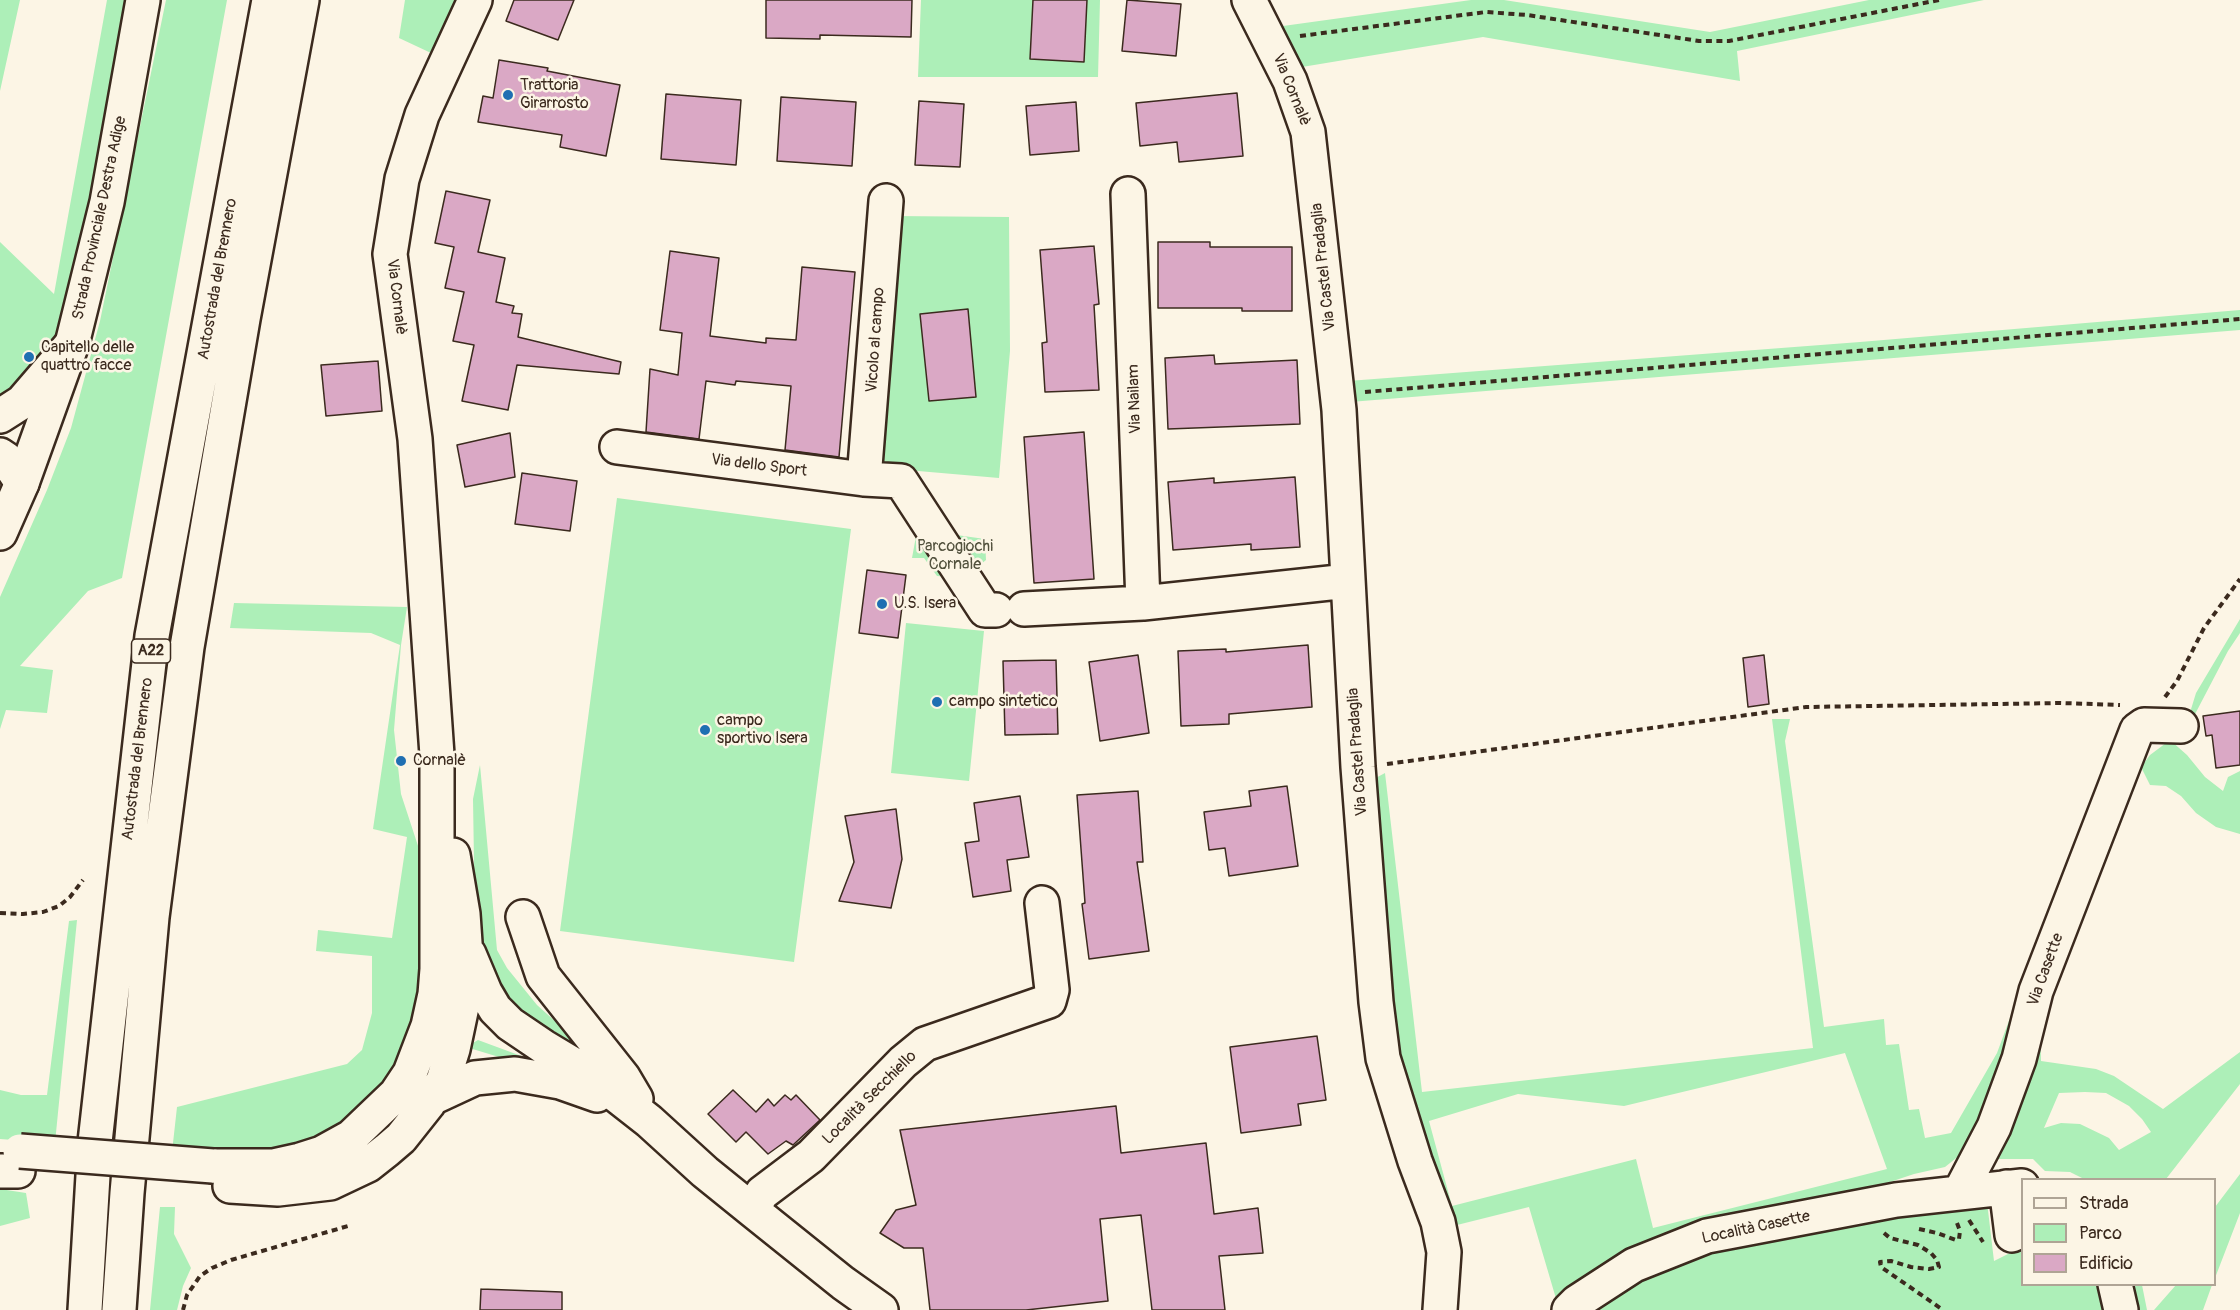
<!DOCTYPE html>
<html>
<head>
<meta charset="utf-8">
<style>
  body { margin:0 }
  #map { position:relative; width:2240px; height:1310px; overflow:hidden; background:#fcf5e5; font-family:Pangolin,sans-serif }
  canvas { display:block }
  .legend { position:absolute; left:2021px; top:1178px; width:195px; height:108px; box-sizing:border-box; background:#fcf5e5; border:2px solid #afa495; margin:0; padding:8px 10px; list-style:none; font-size:18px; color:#3b2a1e }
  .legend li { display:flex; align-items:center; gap:12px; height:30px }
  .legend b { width:30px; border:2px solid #afa495 }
</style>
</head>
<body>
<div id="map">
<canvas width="2240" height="1310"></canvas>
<ul class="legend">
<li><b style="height:8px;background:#fcf5e5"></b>Strada</li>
<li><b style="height:16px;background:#adefb8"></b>Parco</li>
<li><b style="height:16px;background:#daa8c5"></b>Edificio</li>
</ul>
</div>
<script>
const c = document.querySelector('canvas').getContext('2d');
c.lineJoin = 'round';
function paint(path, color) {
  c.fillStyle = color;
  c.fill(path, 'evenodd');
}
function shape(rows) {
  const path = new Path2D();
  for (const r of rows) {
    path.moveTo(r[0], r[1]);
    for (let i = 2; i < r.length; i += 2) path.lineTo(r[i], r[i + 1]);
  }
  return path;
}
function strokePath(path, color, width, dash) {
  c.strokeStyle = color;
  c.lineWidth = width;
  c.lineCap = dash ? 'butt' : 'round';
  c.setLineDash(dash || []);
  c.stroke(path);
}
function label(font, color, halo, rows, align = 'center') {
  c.font = font + ' Pangolin,sans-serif';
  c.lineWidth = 5;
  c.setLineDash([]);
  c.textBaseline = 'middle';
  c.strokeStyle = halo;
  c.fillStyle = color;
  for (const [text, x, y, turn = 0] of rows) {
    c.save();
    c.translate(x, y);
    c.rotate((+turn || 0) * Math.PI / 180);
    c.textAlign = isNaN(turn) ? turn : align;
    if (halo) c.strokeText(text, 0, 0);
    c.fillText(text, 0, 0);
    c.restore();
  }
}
paint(shape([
  [0,0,20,0,0,91],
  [107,0,130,0,108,121,70,288,52,350,0,401,0,242,54,294],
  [166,0,227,0,122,578,88,591,20,666,53,670,47,713,6,710,0,729,0,597,47,490,71,428,100,321],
  [405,0,456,0,431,53,399,38],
  [921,0,1100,0,1098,77,918,77],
  [1471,0,1504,0,1710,32,1869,0,1984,0,1737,51,1740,81,1483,37,1302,67,1283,26],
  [893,216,1009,217,1010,351,999,478,872,467],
  [2240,310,2240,330,1350,402,1348,381,1860,342],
  [617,498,851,529,794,962,560,931],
  [921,509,942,533,985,539,986,560,964,578,937,576,924,558,912,558],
  [234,603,407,607,401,645,394,730,401,794,420,852,421,968,415,1020,393,1071,376,1095,358,1111,331,1132,299,1146,257,1154,172,1152,177,1107,347,1064,362,1050,372,1013,372,956,316,951,318,930,392,938,407,837,373,829,400,645,371,633,230,628],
  [2240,619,2240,633,2228,651,2193,718,2188,719,2196,693],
  [906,623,984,631,969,781,891,773],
  [1772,719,1790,719,1785,741,1824,1027,1884,1019,1886,1045,1899,1044,1909,1110,1919,1109,1925,1138,1951,1133,1997,1053,2024,980,1995,1092,1965,1151,1945,1167,1914,1174,1872,1188,1732,1216,1557,1302,1529,1207,1449,1227,1393,1054,1370,781,1385,773,1422,1092,1813,1048],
  [1845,1053,1887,1169,1653,1228,1636,1159,1452,1206,1429,1121,1518,1094,1624,1106],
  [2170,740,2187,755,2205,777,2223,791,2228,777,2240,771,2240,834,2216,827,2196,813,2181,796,2166,786,2150,785,2141,767,2150,755],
  [480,765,497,950,507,968,537,1005,595,1057,563,1045,515,1007,488,969,475,925,473,799],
  [77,920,55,1143,0,1139,0,1090,21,1095,47,1095,69,921],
  [2040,1024,2041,1061,2096,1069,2114,1076,2163,1109,2240,1052,2240,1084,2166,1179,2084,1179,2070,1172,2045,1171,2033,1159,1999,1159,1991,1161],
  [2085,1092,2106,1093,2129,1106,2142,1119,2151,1132,2119,1150,2109,1138,2080,1124,2061,1123,2044,1128,2059,1093],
  [478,1040,524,1057,524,1060,522,1064,466,1047],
  [2240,1174,2240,1213,2215,1278,2215,1207],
  [0,1189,26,1193,30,1218,0,1226],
  [1987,1202,1994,1261,2022,1247,2022,1284,2102,1285,2107,1310,1584,1310,1622,1283,1716,1246],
  [160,1207,175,1207,174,1234,191,1268,183,1286,177,1310,150,1310],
  [2128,1285,2142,1285,2147,1310,2134,1310],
  [2176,1285,2212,1285,2203,1310,2154,1310]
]), '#adefb8');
const building = shape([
  [514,0,574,0,558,40,506,21,514,0],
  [766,0,912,0,911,37,820,35,820,39,766,38,766,0],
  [1033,0,1087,0,1084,62,1030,59,1033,0],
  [1127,0,1181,4,1176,56,1122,51,1127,0],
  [499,60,548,68,547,71,620,85,606,156,560,147,562,135,478,122,483,96,493,98,499,60],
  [1237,93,1243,156,1179,162,1177,142,1140,146,1136,103,1237,93],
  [666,94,741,100,736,165,661,159,666,94],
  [781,97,856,102,852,166,777,161,781,97],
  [919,101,964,104,960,167,915,165,919,101],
  [1076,102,1079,151,1030,155,1026,106,1076,102],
  [446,191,490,200,478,252,505,258,496,302,514,306,512,313,522,314,518,337,621,362,619,374,517,365,508,410,462,401,474,345,453,341,464,292,445,288,454,247,435,243,446,191],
  [1158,242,1210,242,1210,247,1292,247,1292,311,1242,311,1242,308,1158,308,1158,242],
  [1094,246,1099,304,1094,305,1099,390,1045,392,1042,343,1047,342,1040,250,1094,246],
  [670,251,719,258,710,336,766,343,766,338,796,340,802,267,855,272,839,457,785,450,791,386,736,381,735,385,706,381,699,439,646,432,650,369,678,375,682,333,660,330,670,251],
  [968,309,976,397,929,401,920,314,968,309],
  [1214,355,1215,364,1297,360,1300,424,1168,429,1165,358,1214,355],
  [378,361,382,411,326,416,321,365,378,361],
  [1084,432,1094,579,1034,583,1024,437,1084,432],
  [510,433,515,477,465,487,457,445,510,433],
  [522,473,577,481,570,531,515,524,522,473],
  [1295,477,1300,547,1251,550,1251,544,1173,550,1168,482,1214,478,1214,483,1295,477],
  [867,570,906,575,898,638,859,633,867,570],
  [1308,645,1312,707,1229,714,1229,724,1181,726,1178,651,1226,649,1226,652,1308,645],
  [1138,655,1149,733,1100,741,1089,662,1138,655],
  [1764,655,1769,704,1748,707,1743,658,1764,655],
  [1056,660,1058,734,1005,735,1003,661,1056,660],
  [2240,711,2240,765,2216,768,2212,735,2206,736,2203,716,2240,711],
  [1287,786,1298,866,1229,876,1225,848,1209,850,1204,812,1251,806,1249,791,1287,786],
  [1138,791,1143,862,1137,862,1149,951,1089,959,1082,904,1085,903,1077,795,1138,791],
  [1020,796,1029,857,1007,860,1011,891,973,897,965,843,979,841,974,803,1020,796],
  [896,809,902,859,891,908,839,901,854,862,845,816,896,809],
  [1317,1036,1326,1100,1298,1104,1301,1125,1241,1133,1230,1047,1317,1036],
  [733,1090,756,1112,768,1099,774,1106,785,1095,791,1100,796,1095,820,1120,793,1145,786,1141,768,1154,746,1132,736,1142,708,1114,733,1090],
  [1116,1106,1121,1153,1206,1143,1214,1214,1258,1208,1263,1253,1219,1256,1225,1310,1152,1310,1141,1215,1100,1219,1108,1301,1026,1310,930,1310,923,1248,904,1248,880,1233,896,1210,916,1205,900,1130,1116,1106],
  [481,1289,562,1292,562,1310,480,1310,481,1289]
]);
paint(building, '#daa8c5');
strokePath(building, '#3b2a1e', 1.5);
const minor = shape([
  [1249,0,1290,81,1308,132,1339,410,1358,767,1376,1002,1383,1058,1415,1161,1438,1222,1444,1252,1440,1310],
  [1128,194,1143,603],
  [0,416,22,402,71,345],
  [617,447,864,479,901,481,985,610,996,610],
  [0,455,6,459,22,483],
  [864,479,886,201],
  [1024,609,1143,603,1348,581],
  [523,917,543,976,623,1077,636,1099],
  [469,954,485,992,495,1009,510,1024,544,1047,589,1074,649,1121,705,1172,752,1210,843,1283,881,1310],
  [432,1098,475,1078,515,1074,560,1082,597,1095],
  [213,1166,273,1166,300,1160,322,1153,351,1137,396,1094,410,1073,428,1026,435,994,437,969,437,755,415,439,390,254,402,179,422,115,475,0],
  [0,1171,18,1171],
  [230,1186,278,1189,330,1183,368,1165,387,1150,401,1138,428,1104,443,1081,453,1049,464,997,466,957,463,914,453,855],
  [2006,1187,2012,1235],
  [1960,1192,1994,1127,2019,1059,2036,991,2137,730,2144,725,2181,726],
  [752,1210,762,1193,811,1156,903,1062,925,1044,1049,1001,1052,990,1042,903],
  [2115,1284,2121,1310],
  [1569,1310,1577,1302,1634,1265,1707,1236,1896,1200,2022,1186]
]);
const major = shape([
  [0,533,22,483,72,344,107,202,143,0]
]);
const highway = shape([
  [85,1310,95,1142,152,636,269,0],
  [119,1310,127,1193,152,917,187,647,243,319,302,0]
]);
strokePath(minor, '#3b2a1e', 38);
strokePath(major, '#3b2a1e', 38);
strokePath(highway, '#3b2a1e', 38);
strokePath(shape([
  [1300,36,1486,12,1527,15,1699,41,1729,41,1939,0],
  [1365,392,2240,319],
  [2165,697,2177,681,2204,628,2240,579],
  [1387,764,1806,707,2061,703,2120,705],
  [0,913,23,914,43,912,59,906,70,897,83,880],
  [1969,1220,1983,1242],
  [1919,1229,1937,1233,1956,1240,1959,1239,1960,1231,1957,1223],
  [1884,1233,1890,1238,1918,1245,1931,1253,1937,1260,1939,1267,1929,1269,1911,1267,1891,1261,1880,1262,1881,1267,1943,1310],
  [183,1310,187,1295,200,1276,212,1268,231,1260,348,1226]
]), '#3b2a1e', 4, [6, 4.5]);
strokePath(minor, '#fcf5e5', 33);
strokePath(major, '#fcf5e5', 33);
strokePath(highway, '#fcf5e5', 33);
const minorBridge = shape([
  [20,1151,213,1166]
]);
strokePath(minorBridge, '#3b2a1e', 38, []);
strokePath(minorBridge, '#fcf5e5', 33);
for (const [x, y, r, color] of [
  [508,95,6,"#1f6fb2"],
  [29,357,6,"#1f6fb2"],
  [882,604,6,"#1f6fb2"],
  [937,702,6,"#1f6fb2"],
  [705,730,6,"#1f6fb2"],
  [401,761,6,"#1f6fb2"]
]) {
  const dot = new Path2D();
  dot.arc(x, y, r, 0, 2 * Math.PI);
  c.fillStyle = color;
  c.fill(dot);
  strokePath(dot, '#fcf5e5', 2);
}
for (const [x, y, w] of [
  [151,651,39]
]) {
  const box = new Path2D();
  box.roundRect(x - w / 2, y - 12, w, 24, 4.5);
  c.fillStyle = '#fcf5e5';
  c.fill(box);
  strokePath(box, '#3b2a1e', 1.5);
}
label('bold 15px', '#3b2a1e', null, [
  ["A22",151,651]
]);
label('16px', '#3b2a1e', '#fcf5e5', [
  ["Trattoria",520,86],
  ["Girarrosto",520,104],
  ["Capitello delle",41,348],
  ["quattro facce",41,366],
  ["U.S. Isera",894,604],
  ["campo sintetico",949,702],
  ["campo",717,721],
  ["sportivo Isera",717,739],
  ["Cornalè",413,761]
], 'left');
label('16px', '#3b2a1e', '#fcf5e5', [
  ["Via Cornalè",1291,90,68],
  ["Strada Provinciale Destra Adige",100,218,-78],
  ["Via Castel Pradaglia",1324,267,-96],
  ["Autostrada del Brennero",218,279,-80],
  ["Via Cornalè",396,297,83],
  ["Vicolo al campo",876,340,-86],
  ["Via Nailam",1135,399,-92],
  ["Via dello Sport",759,466,7],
  ["Via Castel Pradaglia",1358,752,-94],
  ["Autostrada del Brennero",138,759,-83],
  ["Via Casette",2046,970,-70],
  ["Località Secchiello",870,1098,-45],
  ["Località Casette",1756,1228,-12]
]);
label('16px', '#52513d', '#fcf5e5', [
  ["Parcogiochi",955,547],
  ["Cornale",955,565]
]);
</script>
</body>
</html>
